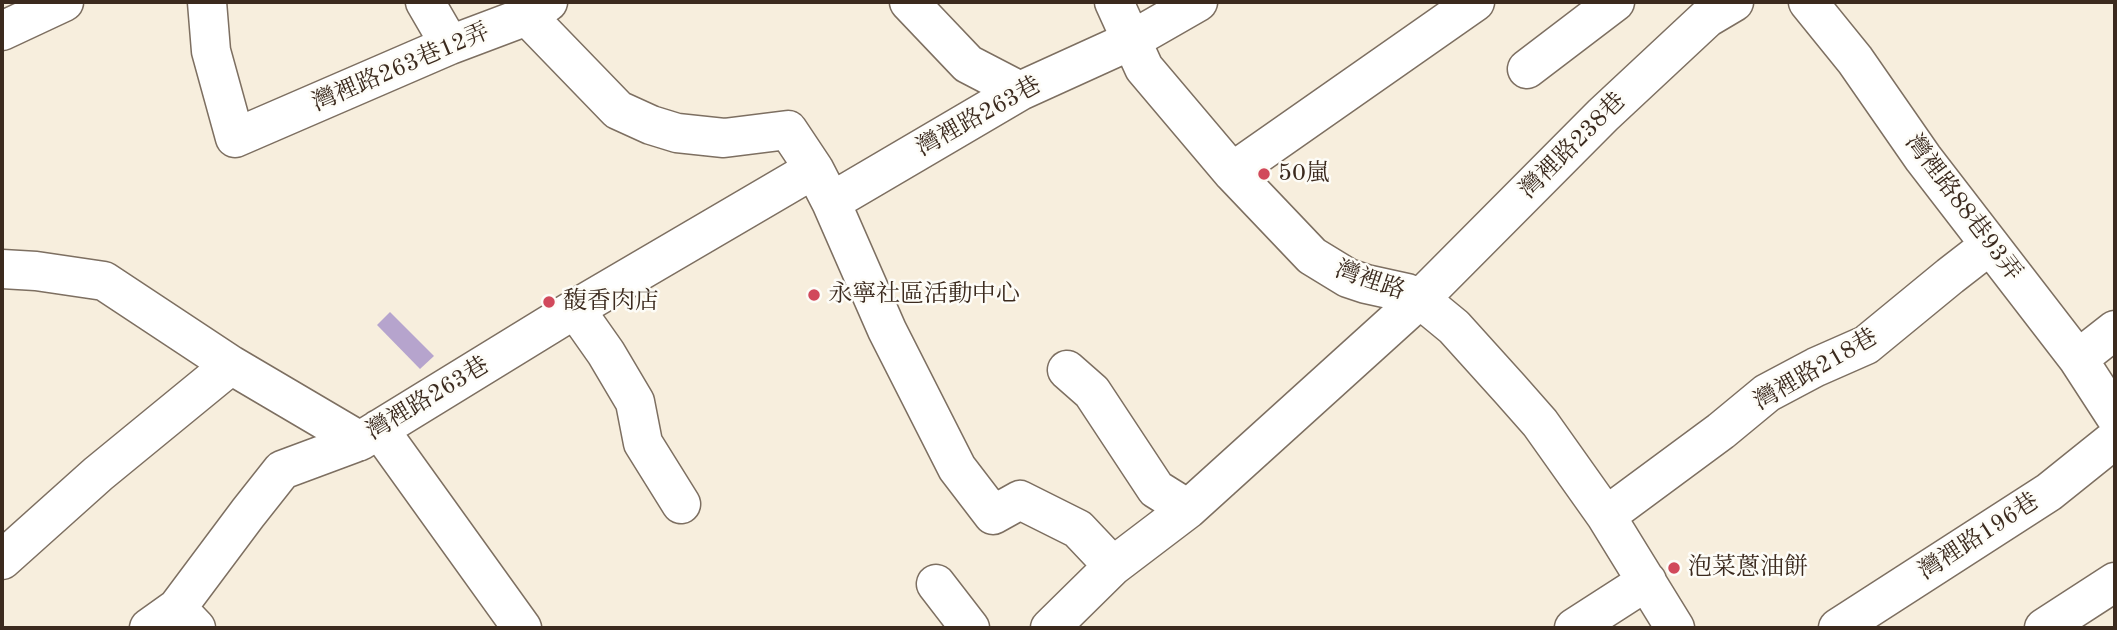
<!DOCTYPE html>
<html>
<head>
<meta charset="utf-8">
<style>
  body { margin:0 }
  #map { position:relative; width:2117px; height:630px; overflow:hidden; background:#f7eedd; font-family:"Old Standard TT",serif }
  canvas { display:block }
  .frame { position:absolute; inset:0; border:4px solid #3b2a1e; pointer-events:none }
</style>
</head>
<body>
<div id="map">
<canvas width="2117" height="630"></canvas>
<div class="frame"></div>
</div>
<script>
const c = document.querySelector('canvas').getContext('2d');
c.lineJoin = 'round';
function paint(path, color) {
  c.fillStyle = color;
  c.fill(path, 'evenodd');
}
function shape(rows) {
  const path = new Path2D();
  for (const r of rows) {
    path.moveTo(r[0], r[1]);
    for (let i = 2; i < r.length; i += 2) path.lineTo(r[i], r[i + 1]);
  }
  return path;
}
function strokePath(path, color, width, dash) {
  c.strokeStyle = color;
  c.lineWidth = width;
  c.lineCap = dash ? 'butt' : 'round';
  c.setLineDash(dash || []);
  c.stroke(path);
}
function label(font, color, halo, rows, align = 'center') {
  c.font = font + ' "Old Standard TT","Noto Serif TC",serif';
  c.lineWidth = 5;
  c.setLineDash([]);
  c.textBaseline = 'middle';
  c.strokeStyle = halo;
  c.fillStyle = color;
  for (const [text, x, y, turn = 0] of rows) {
    c.save();
    c.translate(x, y);
    c.rotate((+turn || 0) * Math.PI / 180);
    c.textAlign = isNaN(turn) ? turn : align;
    if (halo) c.strokeText(text, 0, 0);
    c.fillText(text, 0, 0);
    c.restore();
  }
}
paint(shape([
  [390,312,434,356,420,369,377,325]
]), '#b6a4cd');
const minor = shape([
  [207,2,211,51,235,138,450,45,527,16,548,2],
  [425,2,450,45],
  [909,2,968,64,1020,91],
  [1114,2,1144,68,1232,172,1312,256,1348,278,1366,284,1407,293,1420,299,1454,327,1510,389,1540,423,1606,516,1675,628],
  [1808,2,1855,60,1923,158,2078,359,2115,416],
  [527,16,618,110,651,125,677,133,724,138,788,130,814,169],
  [2,31,64,2],
  [1527,69,1615,2],
  [1232,172,1475,2],
  [831,202,887,330,957,468,993,515,1020,500,1078,529,1113,566],
  [2,269,36,271,104,281,231,365,360,441,575,309,814,169,831,202,1020,91,1130,41,1198,2],
  [575,309,606,353,635,402,643,443,681,504],
  [2078,359,2115,330],
  [1067,370,1092,392,1156,489,1188,509],
  [379,429,522,628],
  [1606,516,1721,431,1767,393,1816,367,1866,345,1950,276,1990,245],
  [2,560,98,474,231,365],
  [936,584,970,628],
  [149,628,177,608],
  [196,628,177,608,248,513,282,470,360,441],
  [1050,628,1113,566,1188,509,1420,299,1603,115,1707,18,1734,2],
  [1574,628,1647,581],
  [1838,628,2049,492,2115,439],
  [2044,628,2115,582]
]);
strokePath(minor, '#7d6f61', 41);
strokePath(minor, '#fff', 38);
for (const [x, y, r, color] of [
  [1264,174,7,"#d1495b"],
  [814,295,7,"#d1495b"],
  [549,302,7,"#d1495b"],
  [1674,568,7,"#d1495b"]
]) {
  const dot = new Path2D();
  dot.arc(x, y, r, 0, 2 * Math.PI);
  c.fillStyle = color;
  c.fill(dot);
  strokePath(dot, '#fdfcf7', 2.5);
}
label('24px', '#3b2a1e', '#fdfcf7', [
  ["灣裡路263巷12弄",401,68,-23],
  ["灣裡路263巷",979,117,-29],
  ["灣裡路238巷",1573,146,-45],
  ["灣裡路88巷93弄",1963,208,53],
  ["灣裡路",1370,281,19],
  ["灣裡路218巷",1816,370,-30],
  ["灣裡路263巷",428,399,-31],
  ["灣裡路196巷",1979,537,-33]
]);
label('24px', '#3b2a1e', '#fdfcf7', [
  ["50嵐",1278,174],
  ["永寧社區活動中心",828,295],
  ["馥香肉店",563,302],
  ["泡菜蔥油餅",1688,568]
], 'left');
</script>
</body>
</html>
